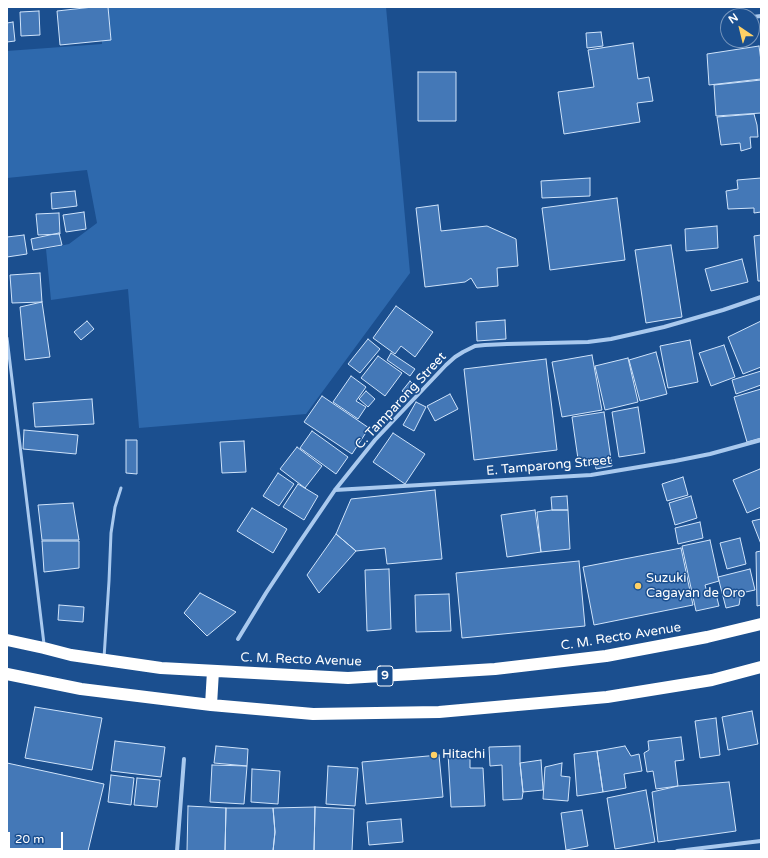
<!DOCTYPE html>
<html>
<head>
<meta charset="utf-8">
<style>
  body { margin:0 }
  #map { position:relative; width:768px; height:858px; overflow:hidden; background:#1b4f8f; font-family:"Varela Round",sans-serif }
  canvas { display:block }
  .frame { position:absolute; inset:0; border:8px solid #fff; pointer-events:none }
  .north { position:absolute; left:720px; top:8px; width:40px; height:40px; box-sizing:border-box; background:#1b4f8f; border:1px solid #7695bc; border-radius:50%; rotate:325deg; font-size:11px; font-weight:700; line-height:16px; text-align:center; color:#fff }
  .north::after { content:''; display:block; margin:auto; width:14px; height:18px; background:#ffd166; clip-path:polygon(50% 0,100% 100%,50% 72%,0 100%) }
  .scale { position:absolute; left:8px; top:832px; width:55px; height:18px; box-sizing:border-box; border:2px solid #fff; border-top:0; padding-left:5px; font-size:12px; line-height:14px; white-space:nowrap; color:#fff; -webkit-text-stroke:3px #1b4f8f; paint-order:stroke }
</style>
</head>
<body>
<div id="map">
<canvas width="768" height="858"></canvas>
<div class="frame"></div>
<div class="north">N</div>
<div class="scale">20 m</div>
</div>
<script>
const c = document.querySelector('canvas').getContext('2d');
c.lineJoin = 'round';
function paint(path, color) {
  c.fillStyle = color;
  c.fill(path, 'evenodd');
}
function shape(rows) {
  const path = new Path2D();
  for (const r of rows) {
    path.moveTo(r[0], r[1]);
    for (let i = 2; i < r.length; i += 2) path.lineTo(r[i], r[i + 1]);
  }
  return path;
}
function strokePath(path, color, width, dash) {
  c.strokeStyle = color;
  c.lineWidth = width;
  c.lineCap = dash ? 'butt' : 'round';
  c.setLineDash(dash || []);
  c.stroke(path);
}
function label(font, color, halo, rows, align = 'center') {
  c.font = font + ' "Varela Round",sans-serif';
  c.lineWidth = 3;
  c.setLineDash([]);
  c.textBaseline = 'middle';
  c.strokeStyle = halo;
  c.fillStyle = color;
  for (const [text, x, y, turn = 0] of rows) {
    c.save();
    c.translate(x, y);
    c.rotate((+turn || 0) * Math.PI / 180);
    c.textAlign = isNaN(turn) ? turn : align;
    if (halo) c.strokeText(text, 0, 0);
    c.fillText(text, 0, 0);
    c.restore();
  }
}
paint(shape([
  [101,7,386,7,410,273,306,414,139,428,128,289,51,300,46,249,69,244,97,223,87,170,7,178,7,51,102,44]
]), '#2e69ad');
const building = shape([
  [93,7,108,7,111,40,60,45,57,11,93,7],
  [39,11,40,35,21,36,20,12,39,11],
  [13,22,15,41,7,42,7,23,13,22],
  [601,32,603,46,587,48,586,33,601,32],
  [633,43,638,79,649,77,653,101,637,103,640,122,564,134,558,92,594,87,588,50,633,43],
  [759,46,761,61,761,79,709,85,707,54,759,46],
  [418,72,456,72,456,121,418,121,418,72],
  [761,80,761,113,716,116,714,85,761,80],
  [754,114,757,125,758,137,750,137,751,148,741,151,740,143,721,145,717,117,754,114],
  [590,178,590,196,542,198,541,181,590,178],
  [761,178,761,212,754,213,754,208,728,209,726,191,738,189,737,180,761,178],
  [75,191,77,206,52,209,51,193,75,191],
  [617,198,625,260,550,270,542,208,617,198],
  [438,205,441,231,487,226,516,239,518,266,497,268,498,286,477,288,471,278,465,282,425,287,416,208,438,205],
  [84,212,86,229,66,232,63,215,84,212],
  [59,213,60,234,38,235,36,214,59,213],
  [717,226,718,248,686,251,685,229,717,226],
  [59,233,62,245,33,250,31,239,59,233],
  [24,235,27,254,7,257,7,237,24,235],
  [761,235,761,281,758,281,754,236,761,235],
  [671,245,682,317,646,323,635,250,671,245],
  [742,259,748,282,711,291,705,269,742,259],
  [40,273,42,302,12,303,10,275,40,273],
  [42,302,50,357,25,360,20,307,42,302],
  [396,306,433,332,415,357,401,346,395,354,373,338,396,306],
  [505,320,506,339,477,341,476,322,505,320],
  [87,321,94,329,81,340,74,332,87,321],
  [761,321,761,367,743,374,728,337,761,321],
  [368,339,380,349,360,373,348,364,368,339],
  [690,340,698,382,668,388,660,346,690,340],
  [724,345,735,377,711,386,699,353,724,345],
  [656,352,667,394,640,401,629,360,656,352],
  [391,353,415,369,410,376,387,360,391,353],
  [592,355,602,410,562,417,552,362,592,355],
  [378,356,402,373,385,396,361,378,378,356],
  [628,358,638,402,605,410,595,366,628,358],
  [546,359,557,450,474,460,464,369,546,359],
  [761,371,761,385,736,394,732,380,761,371],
  [351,376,366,387,356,401,366,407,358,419,333,402,351,376],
  [410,381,415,386,407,395,402,391,410,381],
  [761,389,761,438,747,442,734,397,761,389],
  [366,391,375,399,368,407,359,399,366,391],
  [450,394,458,409,435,421,427,406,450,394],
  [322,396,369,428,352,454,304,422,322,396],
  [92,399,94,424,35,427,33,403,92,399],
  [416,402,426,407,414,431,403,425,416,402],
  [638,407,645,453,619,457,612,412,638,407],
  [604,412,612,466,596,469,595,464,579,466,572,417,604,412],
  [24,430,78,435,76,454,23,449,24,430],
  [312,431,348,457,336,474,300,448,312,431],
  [393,433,425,454,405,484,373,462,393,433],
  [126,440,137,440,137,474,126,473,126,440],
  [244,441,246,472,222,473,220,442,244,441],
  [297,447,322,466,305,488,280,469,297,447],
  [760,469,761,472,761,507,747,513,733,480,760,469],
  [278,473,294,484,279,506,263,496,278,473],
  [683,477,688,495,667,501,662,484,683,477],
  [298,484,318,496,304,520,283,507,298,484],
  [435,490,442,559,387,564,385,548,356,551,336,534,351,499,435,490],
  [567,496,568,510,552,510,551,497,567,496],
  [691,496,697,518,675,525,669,503,691,496],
  [73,503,79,540,42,540,38,505,73,503],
  [252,508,287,529,273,553,237,531,252,508],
  [535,510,541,552,507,557,501,515,535,510],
  [552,510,568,510,570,549,541,552,537,512,552,510],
  [761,519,761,544,752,521,761,519],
  [700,522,703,538,678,544,675,528,700,522],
  [336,534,356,551,319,593,307,575,336,534],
  [740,538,746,564,727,569,720,543,740,538],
  [710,540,719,581,705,585,708,596,716,594,719,606,696,611,682,546,710,540],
  [42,541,79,541,79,568,44,572,42,541],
  [681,548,693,605,594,625,583,567,681,548],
  [761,551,761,605,757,606,756,552,761,551],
  [579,561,585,626,462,638,456,573,579,561],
  [389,569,391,629,367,631,365,570,389,569],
  [750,569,755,590,741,593,739,605,726,608,718,577,750,569],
  [200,593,236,612,207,636,184,613,200,593],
  [449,594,451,631,416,632,415,595,449,594],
  [59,605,84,607,83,622,58,620,59,605],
  [35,707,102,718,92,770,25,758,35,707],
  [752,711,758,744,728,750,722,717,752,711],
  [716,718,720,755,700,758,695,721,716,718],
  [681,737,684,760,675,761,678,786,656,789,653,771,647,772,644,753,649,750,648,741,681,737],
  [115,741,165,747,161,777,111,771,115,741],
  [216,746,248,749,247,766,214,763,216,746],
  [520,746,520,763,523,792,522,799,503,800,502,765,490,766,489,747,520,746],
  [625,746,631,756,639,754,642,771,624,774,626,788,603,792,597,751,625,746],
  [597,751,603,792,577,796,574,754,597,751],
  [470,752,470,768,483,768,485,806,451,807,448,753,470,752],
  [439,755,443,797,366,804,362,762,439,755],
  [541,760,543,790,523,792,520,763,541,760],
  [7,763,104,784,88,851,7,851,7,763],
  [562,763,561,776,570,777,568,801,543,799,545,767,562,763],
  [212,765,247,766,244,804,210,802,212,765],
  [328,766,358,768,355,806,326,804,328,766],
  [252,769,280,771,278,804,251,802,252,769],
  [111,775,134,778,131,805,108,802,111,775],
  [137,778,160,780,157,807,134,805,137,778],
  [729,782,736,831,658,842,652,792,678,786,729,782],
  [646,790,655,842,615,849,607,798,646,790],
  [188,806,226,808,225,851,187,851,188,806],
  [315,807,314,851,273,851,275,832,273,808,315,807],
  [315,807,354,809,352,851,314,851,315,807],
  [226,808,273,808,275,832,273,851,225,851,226,808],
  [582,810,588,846,566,850,561,813,582,810],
  [401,819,403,842,369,845,367,822,401,819]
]);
paint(building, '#4478b7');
strokePath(building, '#cfe3fa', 1);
strokePath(shape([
  [7,338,44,644],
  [104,658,109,581,111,533,115,507,121,488]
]), '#a9c9ee', 3);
strokePath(shape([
  [752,17,761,16],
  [726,19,728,19],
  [335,490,591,475,675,461,710,454,761,440],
  [238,639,266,593,299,543,335,490,375,440,446,365,455,357,463,352,475,346,485,345,507,344,588,342,611,339,664,327,723,310,761,297],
  [177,851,184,759],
  [677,851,761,841]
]), '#a9c9ee', 4);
strokePath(shape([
  [7,640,44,648,71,655,161,668,348,678,495,669,606,656,707,637,761,624],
  [7,674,81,689,211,705,313,714,439,712,607,697,712,680,761,667],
  [211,705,213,671]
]), '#fff', 12);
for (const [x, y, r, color] of [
  [638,586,4,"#ffd166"],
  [434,755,4,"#ffd166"]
]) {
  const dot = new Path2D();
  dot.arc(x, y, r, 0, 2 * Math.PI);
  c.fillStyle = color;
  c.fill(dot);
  strokePath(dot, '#1b4f8f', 1.5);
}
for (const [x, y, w] of [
  [385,676,16]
]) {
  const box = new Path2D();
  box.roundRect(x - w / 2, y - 10, w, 20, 3);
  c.fillStyle = '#1b4f8f';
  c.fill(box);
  strokePath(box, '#fff', 1);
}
label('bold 12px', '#fff', null, [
  ["9",385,676]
]);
label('13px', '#fff', '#1b4f8f', [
  ["C. Tamparong Street",401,401,-47],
  ["E. Tamparong Street",549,466,-5],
  ["C. M. Recto Avenue",621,637,-9],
  ["C. M. Recto Avenue",301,660,2]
]);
label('13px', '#fff', '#1b4f8f', [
  ["Suzuki",646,579],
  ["Cagayan de Oro",646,594],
  ["Hitachi",442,755]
], 'left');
</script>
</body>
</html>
